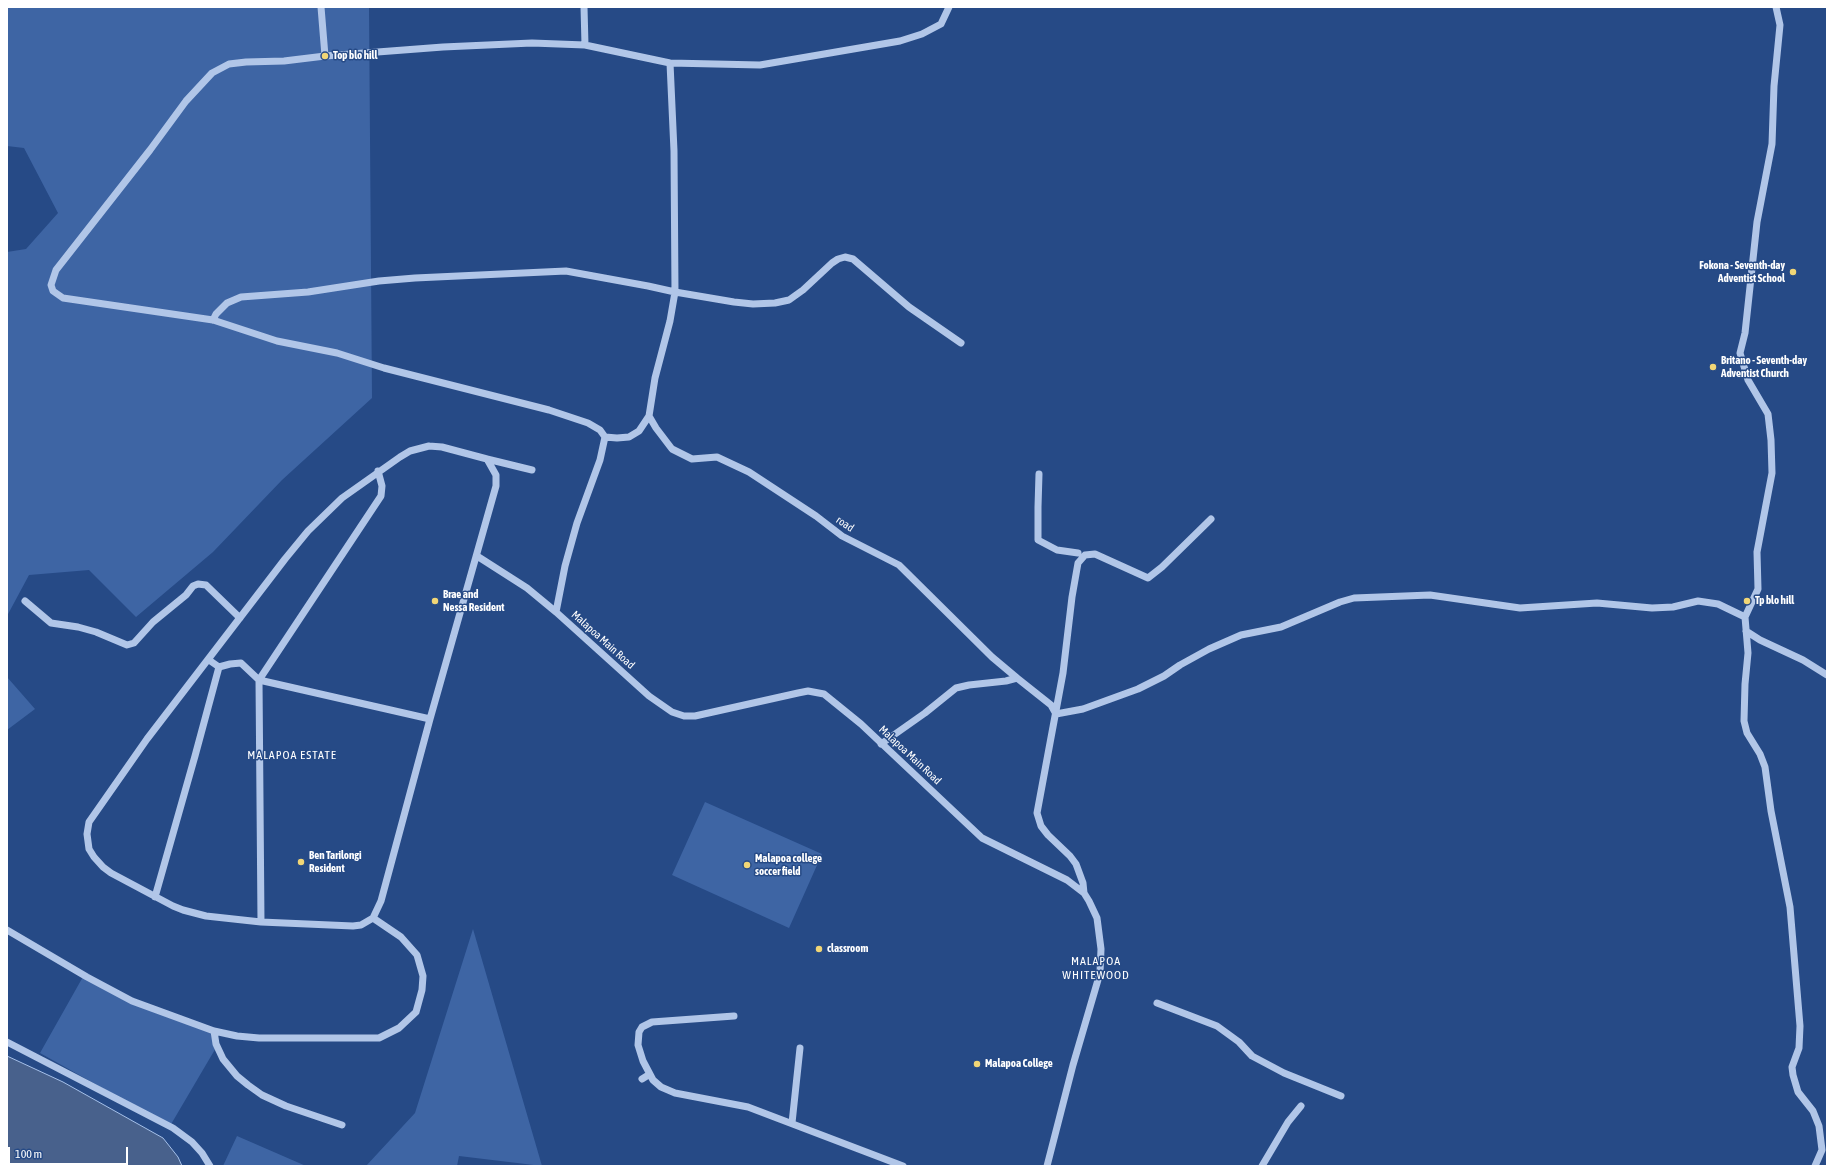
<!DOCTYPE html>
<html>
<head>
<meta charset="utf-8">
<style>
  body { margin:0 }
  #map { position:relative; width:1834px; height:1173px; overflow:hidden; background:#264a86; font-family:"Asap Condensed",sans-serif }
  canvas { display:block }
  .frame { position:absolute; inset:0; border:8px solid #fff; pointer-events:none }
  .scale { position:absolute; left:8px; top:1147px; width:120px; height:18px; box-sizing:border-box; border:2px solid #fff; border-top:0; padding-left:5px; font-size:12px; line-height:14px; white-space:nowrap; color:#fff; -webkit-text-stroke:3px #264a86; paint-order:stroke }
</style>
</head>
<body>
<div id="map">
<canvas width="1834" height="1173"></canvas>
<div class="frame"></div>
<div class="scale">100 m</div>
</div>
<script>
const c = document.querySelector('canvas').getContext('2d');
c.lineJoin = 'round';
function paint(path, color) {
  c.fillStyle = color;
  c.fill(path, 'evenodd');
}
function shape(rows) {
  const path = new Path2D();
  for (const r of rows) {
    path.moveTo(r[0], r[1]);
    for (let i = 2; i < r.length; i += 2) path.lineTo(r[i], r[i + 1]);
  }
  return path;
}
function strokePath(path, color, width, dash) {
  c.strokeStyle = color;
  c.lineWidth = width;
  c.lineCap = dash ? 'butt' : 'round';
  c.setLineDash(dash || []);
  c.stroke(path);
}
function label(font, color, halo, rows, align = 'center') {
  c.font = font + ' "Asap Condensed",sans-serif';
  c.lineWidth = 3;
  c.setLineDash([]);
  c.textBaseline = 'middle';
  c.strokeStyle = halo;
  c.fillStyle = color;
  for (const [text, x, y, turn = 0] of rows) {
    c.save();
    c.translate(x, y);
    c.rotate((+turn || 0) * Math.PI / 180);
    c.textAlign = isNaN(turn) ? turn : align;
    if (halo) c.strokeText(text, 0, 0);
    c.fillText(text, 0, 0);
    c.restore();
  }
}
paint(shape([
  [7,7,369,7,372,398,282,480,213,552,136,617,89,570,29,575,7,616,7,252,26,249,58,213,24,148,7,146],
  [7,677,35,709,7,730],
  [705,802,822,854,789,928,672,875],
  [473,929,542,1166,459,1156,457,1166,366,1166,415,1113],
  [84,975,135,1003,213,1032,217,1046,170,1126,40,1053],
  [237,1136,306,1166,223,1166]
]), '#3e65a4');
const water = shape([
  [7,1056,63,1082,163,1138,178,1157,182,1166,7,1166,7,1056]
]);
paint(water, '#48618c');
strokePath(water, '#a5c0e9', 1);
strokePath(shape([
  [321,7,325,56],
  [584,7,585,45],
  [670,63,674,151,675,292,670,321,655,378,649,416,639,431,629,437,617,438,605,437,600,430,588,423,549,410,384,368,337,353,277,341,213,320,63,298,53,291,51,285,56,270,150,150,186,101,212,73,229,64,246,62,284,61,325,56,443,47,532,43,585,45,670,63,760,65,900,41,922,34,941,24,949,7],
  [213,320,216,314,227,303,241,297,308,292,379,281,415,278,566,271,648,286,675,292,734,302,753,304,775,303,789,300,803,290,832,263,838,259,845,257,853,259,909,307,961,343],
  [649,416,656,428,672,449,692,459,717,457,749,472,816,516,842,536,899,565,992,657,1017,678],
  [429,446,442,447,487,459,496,475,496,486,430,719,381,901,373,918,361,925,353,926,261,922,206,916,183,910,173,906,111,873,103,867,94,857,89,849,87,834,89,822,147,739,285,559,308,531,342,498,400,457,410,451,429,446],
  [487,459,532,470],
  [1039,474,1038,507,1038,540,1057,550,1078,553],
  [477,556,527,588,556,612,649,696,672,712,684,716,695,716,798,693,808,691,824,694,861,724,982,838,1067,880,1084,893,1089,901,1097,918,1101,949,1100,973,1073,1065,1047,1166],
  [25,601,51,623,78,627,96,632,127,645,134,643,153,622,186,595,193,586,198,584,206,585,240,618],
  [556,612,565,566,577,523,600,460,605,437],
  [1745,617,1758,589,1757,552,1772,473,1771,440,1768,414,1748,380,1740,353,1745,333,1757,222,1772,144,1774,86,1780,25,1776,7],
  [1746,631,1760,640,1803,660,1827,675],
  [209,660,219,667,230,664,241,663,259,680,430,719],
  [1056,714,1083,709,1138,689,1164,676,1180,665,1209,649,1241,635,1281,627,1340,602,1354,598,1430,595,1520,608,1597,603,1652,608,1673,607,1698,601,1718,604,1745,617,1748,653,1745,684,1744,721,1747,733,1760,754,1765,767,1771,811,1790,907,1800,1026,1799,1048,1792,1067,1793,1075,1798,1092,1813,1111,1819,1126,1822,1150,1815,1166],
  [881,744,925,713,956,688,969,685,1006,681,1017,678,1051,705,1056,714],
  [1084,893,1083,883,1076,864,1070,856,1048,835,1041,826,1037,813,1063,673,1072,597,1078,563,1085,555,1095,554,1148,578,1162,567,1211,519],
  [155,897,195,756,219,667],
  [261,922,259,680,381,496,382,486,378,471],
  [7,930,87,977,132,1001,214,1031,237,1036,259,1038,379,1038,399,1028,416,1012,422,990,423,976,417,955,401,937,373,918],
  [1157,1003,1217,1026,1239,1042,1252,1056,1284,1073,1341,1096],
  [734,1016,652,1022,642,1027,639,1032,638,1045,643,1061,653,1080,661,1087,675,1093,748,1107,903,1166],
  [214,1031,216,1044,223,1059,237,1076,248,1085,262,1095,286,1106,342,1125],
  [7,1042,173,1128,192,1142,202,1153,210,1166],
  [642,1079,650,1074],
  [792,1123,800,1048],
  [1262,1166,1288,1122,1301,1106]
]), '#b1c6e8', 7);
for (const [x, y, r, color] of [
  [325,56,4,"#f1d676"],
  [1793,272,4,"#f1d676"],
  [1713,367,4,"#f1d676"],
  [435,601,4,"#f1d676"],
  [1747,601,4,"#f1d676"],
  [301,862,4,"#f1d676"],
  [747,865,4,"#f1d676"],
  [819,949,4,"#f1d676"],
  [977,1064,4,"#f1d676"]
]) {
  const dot = new Path2D();
  dot.arc(x, y, r, 0, 2 * Math.PI);
  c.fillStyle = color;
  c.fill(dot);
  strokePath(dot, '#264a86', 1.5);
}
label('bold 11px', '#fff', '#264a86', [
  ["Top blo hill",333,56],
  ["Fokona - Seventh-day",1785,266,"right"],
  ["Adventist School",1785,279,"right"],
  ["Britano - Seventh-day",1721,361],
  ["Adventist Church",1721,374],
  ["Brae and",443,595],
  ["Nessa Resident",443,608],
  ["Tp blo hill",1755,601],
  ["Ben Tarilongi",309,856],
  ["Resident",309,869],
  ["Malapoa college",755,859],
  ["soccer field",755,872],
  ["classroom",827,949],
  ["Malapoa College",985,1064]
], 'left');
label('11px', '#fff', '#264a86', [
  ["road",845,524,34],
  ["Malapoa Main Road",603,640,42],
  ["Malapoa Main Road",910,755,43]
]);
c.letterSpacing = '1px';
label('12px', '#fff', '#264a86', [
  ["MALAPOA ESTATE",292,755],
  ["MALAPOA",1096,961],
  ["WHITEWOOD",1096,975]
]);
c.letterSpacing = '0px';
</script>
</body>
</html>
